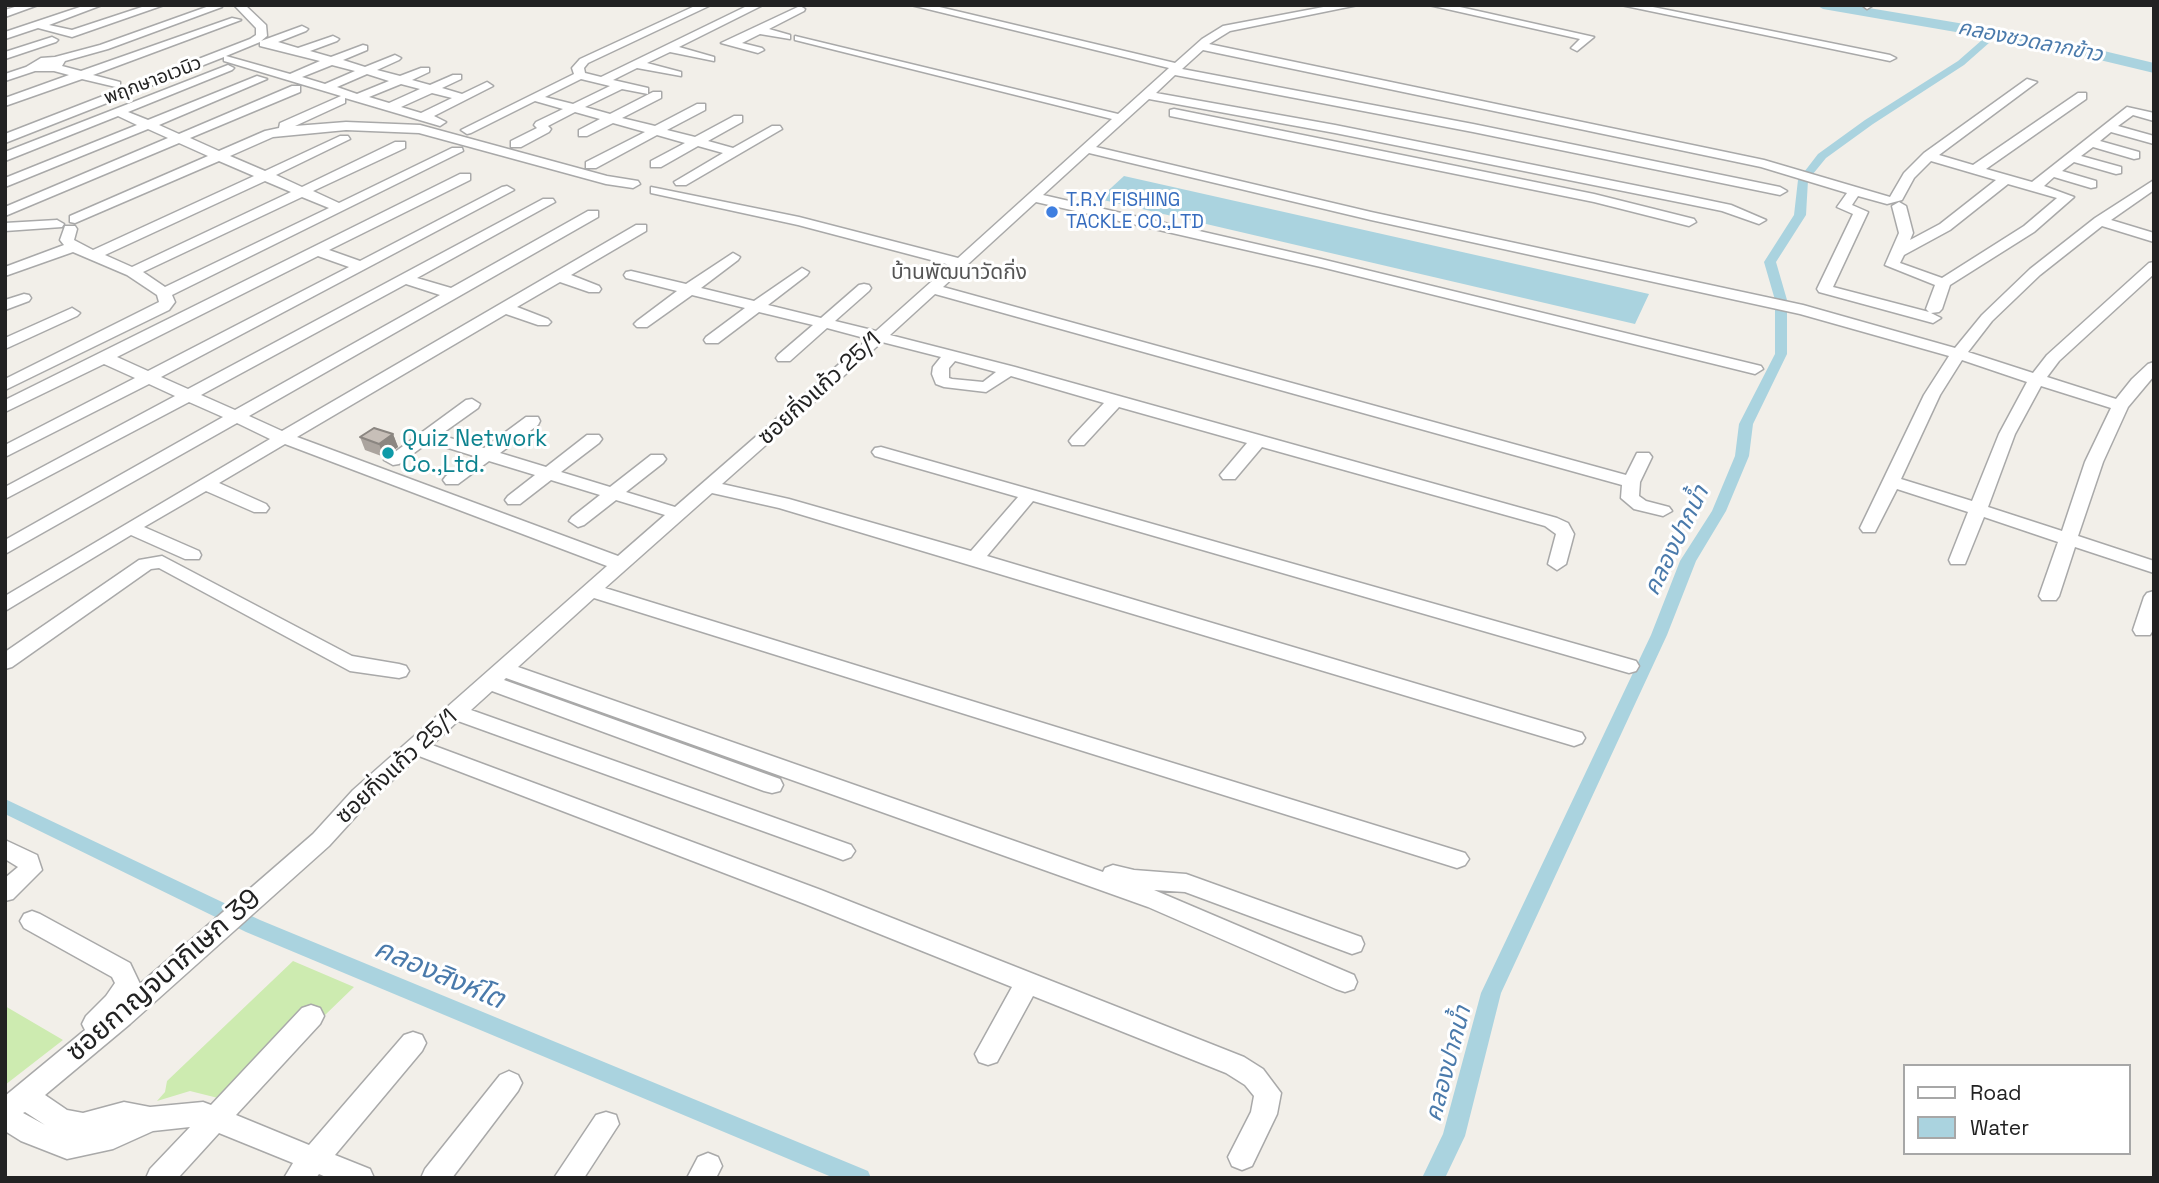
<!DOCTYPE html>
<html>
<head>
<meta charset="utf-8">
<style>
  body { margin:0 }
  #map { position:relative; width:2159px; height:1183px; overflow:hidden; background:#f2efe9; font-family:"Space Grotesk",sans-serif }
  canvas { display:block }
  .frame { position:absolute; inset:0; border:7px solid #222; pointer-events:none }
  .legend { position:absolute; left:1903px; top:1064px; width:228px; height:91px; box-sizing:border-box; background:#fff; border:2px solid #a7a7a7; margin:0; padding:9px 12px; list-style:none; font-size:21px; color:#222 }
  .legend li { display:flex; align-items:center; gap:14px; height:35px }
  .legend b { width:35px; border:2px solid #a7a7a7 }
</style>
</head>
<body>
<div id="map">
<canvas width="2159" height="1183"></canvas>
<div class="frame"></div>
<ul class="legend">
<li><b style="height:9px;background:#fff"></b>Road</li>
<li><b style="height:19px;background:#aad3df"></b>Water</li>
</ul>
</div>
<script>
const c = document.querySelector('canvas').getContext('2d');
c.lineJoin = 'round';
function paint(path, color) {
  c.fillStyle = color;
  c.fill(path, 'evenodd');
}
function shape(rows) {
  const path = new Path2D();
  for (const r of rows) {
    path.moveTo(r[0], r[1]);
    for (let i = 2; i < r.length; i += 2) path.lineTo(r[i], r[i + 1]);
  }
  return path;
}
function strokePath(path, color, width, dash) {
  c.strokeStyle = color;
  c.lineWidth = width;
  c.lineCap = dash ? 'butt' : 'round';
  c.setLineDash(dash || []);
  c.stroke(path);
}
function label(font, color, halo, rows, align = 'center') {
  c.font = font + ' "Space Grotesk","Noto Sans Thai",sans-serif';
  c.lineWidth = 6;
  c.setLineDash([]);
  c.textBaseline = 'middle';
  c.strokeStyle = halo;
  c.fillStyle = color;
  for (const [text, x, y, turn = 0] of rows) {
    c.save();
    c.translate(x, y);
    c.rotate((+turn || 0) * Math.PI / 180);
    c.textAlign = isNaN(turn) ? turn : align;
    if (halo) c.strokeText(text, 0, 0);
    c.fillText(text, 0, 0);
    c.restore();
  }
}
paint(shape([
  [293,961,354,987,325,1015,303,1009,218,1098,190,1091,157,1101,165,1092,167,1081],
  [5,1006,63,1040,5,1085]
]), '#cdebb0');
paint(shape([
  [1124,176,1649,294,1635,324,1099,199]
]), '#aad3df');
paint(shape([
  [1990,33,1998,35,1964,65,1873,124,1826,158,1808,180,1806,215,1776,262,1787,300,1787,354,1753,424,1749,456,1726,511,1696,561,1667,635,1501,993,1465,1136,1445,1178,1422,1178,1443,1134,1481,993,1651,635,1680,561,1712,511,1735,456,1739,424,1775,354,1775,300,1764,262,1794,215,1798,180,1818,154,1865,120,1958,61,1990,33],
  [5,799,260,920,868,1171,871,1178,834,1178,246,932,5,814,5,799]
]), '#aad3df');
paint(shape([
  [1816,5,1851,5,2054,39,2154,63,2154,73,2054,49,1823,9,1816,5]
]), '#aad3df');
const minor = shape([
  [21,5,38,5,5,17,5,10,21,5],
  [86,5,102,5,49,25,72,30,148,5,164,5,72,37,38,28,5,39,5,32,86,5],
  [212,5,222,7,108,49,65,61,62,66,81,71,232,18,241,20,93,75,120,82,120,88,82,79,5,106,5,98,69,75,54,71,35,71,5,81,5,74,26,67,41,58,55,57,100,45,212,5],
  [234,5,245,5,266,25,267,36,261,41,302,26,308,29,306,31,278,42,298,48,333,36,339,39,337,41,310,51,331,57,363,45,367,46,367,50,343,60,365,67,395,55,401,58,399,60,377,70,400,76,421,68,429,68,429,72,412,80,430,85,453,75,461,75,461,79,442,88,462,94,487,82,493,86,434,116,446,122,440,126,345,98,345,103,295,126,346,122,420,125,607,176,638,181,640,184,633,188,606,184,419,133,346,130,273,137,230,156,265,171,340,136,348,136,350,139,276,175,302,187,395,142,405,142,405,148,313,191,339,203,452,148,462,148,463,151,172,295,175,302,169,310,5,390,5,379,159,302,157,295,127,275,73,252,5,276,5,267,64,245,60,240,65,226,75,226,77,229,74,240,93,250,254,176,219,161,75,223,70,222,70,216,208,156,179,143,5,216,5,207,168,138,148,129,5,187,5,178,137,125,118,116,5,161,5,152,228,65,234,68,232,70,128,112,148,120,257,76,267,79,159,125,179,134,292,86,300,86,300,92,190,138,219,151,265,131,279,128,280,123,341,96,224,61,224,57,5,143,5,134,250,39,256,35,256,28,234,5],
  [260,42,260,46,320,61,290,74,226,56,260,42],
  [332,65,355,71,325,84,302,77,332,65],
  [367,74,389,81,357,94,337,87,367,74],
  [401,84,420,89,389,103,369,97,401,84],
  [432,93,452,98,421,113,401,107,432,93],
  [265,181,291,192,132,267,105,255,265,181],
  [302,197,329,208,165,287,143,272,302,197],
  [697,5,711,5,588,63,584,68,585,73,601,77,749,5,763,5,679,47,714,57,714,61,670,52,647,63,681,72,681,76,637,68,613,80,648,88,648,94,622,89,585,107,610,114,653,92,661,92,661,98,622,118,655,126,697,104,705,104,705,110,667,130,695,137,734,116,742,116,742,122,708,141,733,148,772,126,780,126,782,129,686,185,676,185,674,182,723,153,698,146,661,167,651,167,651,161,685,143,657,135,596,168,586,168,586,162,645,132,613,123,587,136,579,136,579,130,600,119,575,112,548,126,551,129,549,132,521,147,511,147,511,141,537,128,534,125,536,122,563,109,535,101,471,133,467,134,461,130,574,74,572,68,580,59,697,5],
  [581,79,610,86,573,104,545,97,581,79],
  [911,5,931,5,1175,63,1202,39,1223,26,1334,5,1358,5,1230,31,1209,44,1764,160,1890,197,1904,173,1924,153,2027,79,2037,82,1939,155,1973,165,2078,93,2086,93,2086,99,1986,169,2032,182,2127,107,2154,113,2154,121,2133,115,2118,126,2154,136,2154,144,2111,132,2100,141,2139,152,2139,158,2134,159,2093,147,2081,156,2121,167,2121,173,2116,174,2074,162,2062,171,2096,181,2096,187,2091,188,2054,177,2044,186,2074,197,2034,232,1950,285,1942,309,1939,312,1931,313,1941,318,1933,323,1819,292,1817,289,1853,214,1837,207,1847,193,1761,167,1203,50,1182,69,1473,124,1780,187,1787,191,1780,195,1473,132,1175,75,1156,93,1335,125,1688,196,1731,205,1766,220,1759,224,1722,211,1688,204,1335,133,1149,99,1096,147,1371,212,1803,305,1955,348,1982,315,2030,269,2095,218,2154,180,2154,190,2111,220,2154,233,2154,242,2102,226,2040,275,1992,321,1968,352,2033,373,2047,355,2149,263,2154,262,2154,274,2059,361,2047,377,2116,399,2132,379,2148,364,2154,362,2154,376,2128,407,2103,462,2078,536,2154,561,2154,573,2075,547,2059,596,2056,600,2042,600,2039,596,2058,542,1984,517,1965,564,1951,564,1949,560,1968,512,1897,489,1875,532,1863,532,1860,528,1924,395,1949,356,1800,314,1371,220,1089,153,1043,195,1321,259,1761,366,1763,369,1755,374,1321,267,1036,202,943,287,1626,475,1637,453,1649,453,1652,457,1640,482,1639,496,1646,501,1669,507,1672,511,1663,516,1634,509,1621,498,1622,485,935,294,890,335,1015,367,1557,518,1568,523,1574,534,1566,564,1557,570,1548,564,1556,534,1545,526,1262,447,1235,479,1223,479,1220,475,1247,443,1119,407,1084,445,1072,445,1069,441,1072,437,1104,403,1011,376,986,392,944,387,936,384,932,374,933,367,941,357,882,342,722,484,789,499,971,551,1018,497,875,456,872,452,875,448,881,447,1636,661,1639,666,1636,671,1629,673,1033,501,987,556,1582,733,1585,738,1582,743,1574,746,779,508,712,493,605,588,1465,853,1469,859,1465,865,1457,868,594,598,518,667,1103,872,1105,868,1113,865,1134,870,1186,874,1361,937,1364,944,1361,951,1352,954,1185,892,1154,890,1354,975,1357,982,1354,989,1345,992,1336,989,1148,907,506,678,504,680,780,779,783,785,780,791,772,793,764,791,492,691,471,710,851,845,855,851,851,857,843,860,835,857,458,721,432,745,821,890,1244,1057,1263,1069,1281,1093,1277,1114,1252,1166,1242,1170,1232,1166,1228,1157,1251,1112,1254,1096,1245,1085,1226,1073,1033,996,997,1062,988,1065,979,1062,975,1054,1012,987,805,904,419,756,369,802,329,846,130,1024,45,1095,67,1110,83,1113,124,1102,150,1107,203,1102,211,1105,302,1008,311,1005,320,1008,324,1016,320,1024,236,1115,309,1145,404,1035,413,1032,422,1035,426,1043,422,1051,335,1155,370,1169,374,1178,328,1178,319,1174,316,1178,284,1178,293,1163,219,1133,178,1178,146,1178,150,1169,190,1127,153,1131,113,1149,67,1159,21,1141,5,1131,5,1096,85,1030,82,1024,86,1016,106,996,115,983,112,977,24,928,20,921,24,914,32,911,40,914,130,963,140,984,313,834,353,790,607,566,285,444,219,483,266,504,269,508,266,512,254,512,206,491,144,527,199,551,201,555,199,559,185,559,131,535,5,611,5,596,270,439,237,423,5,554,5,540,223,417,189,402,5,499,5,487,175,396,149,384,5,457,5,445,135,378,104,364,5,412,5,400,460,174,470,174,470,180,329,250,360,261,502,187,507,186,514,190,161,377,188,389,543,199,553,199,555,202,417,278,451,288,588,211,598,211,598,217,249,416,282,431,636,225,646,225,646,231,571,275,599,286,601,289,599,292,589,292,560,282,517,307,548,319,551,322,548,325,538,325,506,314,297,437,618,556,665,515,616,500,584,525,578,527,569,521,572,517,600,495,551,480,520,504,508,504,505,500,508,496,535,475,489,461,458,484,446,484,443,480,446,476,474,456,429,442,399,464,393,465,384,460,466,400,472,399,480,404,478,408,440,435,484,448,526,417,538,417,540,421,538,425,500,453,546,467,587,435,599,435,602,439,599,443,561,472,610,487,651,455,663,455,666,459,663,463,626,492,675,507,868,339,827,328,790,361,778,361,776,358,778,355,813,325,759,312,718,343,706,343,704,340,706,337,745,308,692,295,647,327,637,327,634,324,637,321,677,291,626,278,624,275,626,272,631,271,686,284,733,253,740,257,738,260,701,288,754,301,802,268,809,272,807,275,768,305,821,318,859,285,864,284,869,285,871,288,869,291,835,321,876,331,950,265,798,225,651,193,651,187,799,217,958,258,1112,119,795,40,795,36,1118,114,1169,68,911,5],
  [1931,161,1996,180,1940,224,1910,240,1913,233,1906,206,1899,202,1892,206,1899,233,1885,265,1935,285,1926,309,1929,312,1833,287,1868,212,1852,205,1858,196,1887,204,1902,200,1914,178,1931,161],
  [2008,184,2057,198,2024,226,1942,278,1900,263,1904,255,1950,230,2008,184],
  [318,256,349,267,148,371,117,357,318,256],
  [406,284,440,295,235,410,201,395,406,284],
  [1962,360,2027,382,1999,434,1972,501,1901,479,1940,395,1962,360],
  [955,361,996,372,983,382,952,379,949,378,949,368,955,361],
  [2041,386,2111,408,2085,462,2062,531,1988,507,2015,434,2041,386],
  [25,1112,45,1125,23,1113,25,1112],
  [1429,5,1451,5,1594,37,1577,51,1571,48,1580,39,1429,5],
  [1621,5,1643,5,1890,55,1896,58,1890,61,1621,5],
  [1862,5,1872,5,1872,6,1867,9,1862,5],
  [800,6,805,9,804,11,769,29,790,35,790,39,760,34,742,43,762,48,764,50,758,53,721,43,800,6],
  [52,37,58,40,56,42,5,59,5,52,52,37],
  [1174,109,1594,194,1694,219,1696,222,1689,226,1594,202,1170,116,1170,110,1174,109],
  [57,220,64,224,62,227,5,231,5,223,57,220],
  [24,294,29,295,31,298,29,301,5,310,5,300,24,294],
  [72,308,80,313,77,316,5,349,5,338,72,308],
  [162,556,352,656,399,664,406,666,409,671,406,676,399,678,350,671,159,568,151,569,12,667,5,669,5,652,139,560,162,556],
  [2154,591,2153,630,2150,635,2136,635,2133,630,2144,597,2147,593,2154,591],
  [5,840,37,855,42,870,13,899,5,901,5,878,18,867,5,859,5,840],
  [509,1071,518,1075,522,1083,518,1091,452,1178,421,1178,425,1169,500,1075,509,1071],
  [606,1112,616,1115,619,1124,584,1178,554,1178,596,1115,606,1112],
  [708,1153,718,1157,722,1166,716,1178,687,1178,698,1157,708,1153]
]);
strokePath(minor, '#a9a9a9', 3);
paint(minor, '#fff');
paint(shape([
  [393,434,398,447,384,457,365,450,360,437]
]), '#aba49e');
paint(shape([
  [393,434,398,447,384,457,379,444]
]), '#8b8681');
const building = shape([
  [374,428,393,434,379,444,360,437,374,428]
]);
paint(building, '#c7bfb8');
strokePath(building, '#8b8681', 2);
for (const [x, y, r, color] of [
  [1052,212,7,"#3f7fe0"],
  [388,453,7,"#0f9aa8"]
]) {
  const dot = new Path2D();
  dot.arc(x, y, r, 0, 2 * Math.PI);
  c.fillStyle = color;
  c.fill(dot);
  strokePath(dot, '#fff', 2.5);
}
label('19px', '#222', '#fff', [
  ["พฤกษาอเวนิว",153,81,-21]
]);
label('19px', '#366cbe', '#fff', [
  ["T.R.Y FISHING",1066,201],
  ["TACKLE CO.,LTD",1066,223]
], 'left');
label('italic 21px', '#4a7aab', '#fff', [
  ["คลองชวดลากข้าว",2030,42,11]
]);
label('21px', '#555', '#fff', [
  ["บ้านพัฒนาวัดกิ่ง",959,273]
]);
label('23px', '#222', '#fff', [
  ["ซอยกิ่งแก้ว 25/1",820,389,-42],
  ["ซอยกิ่งแก้ว 25/1",397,767,-43]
]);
label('23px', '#0d838f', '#fff', [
  ["Quiz Network",402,440],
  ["Co.,Ltd.",402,466]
], 'left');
label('italic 24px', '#4a7aab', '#fff', [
  ["คลองปากน้ำ",1677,541,-64],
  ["คลองปากน้ำ",1449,1064,-75]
]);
label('italic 28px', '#4a7aab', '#fff', [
  ["คลองสิงห์โต",439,975,23]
]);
label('28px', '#222', '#fff', [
  ["ซอยกาญจนาภิเษก 39",164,976,-41]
]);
</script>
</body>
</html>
